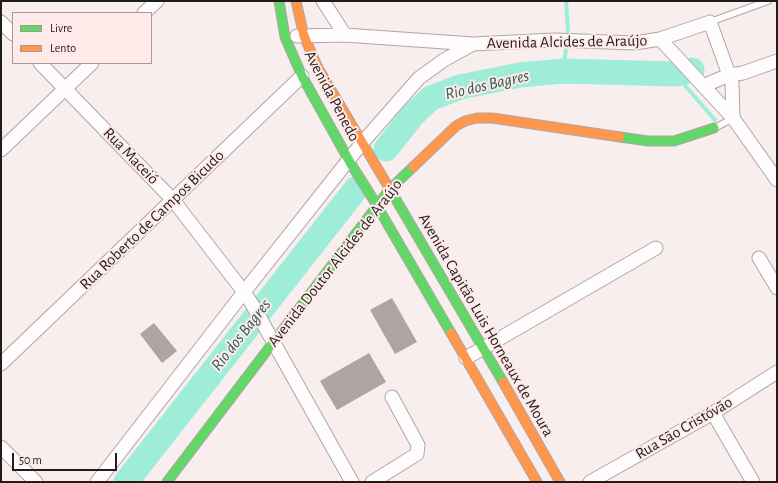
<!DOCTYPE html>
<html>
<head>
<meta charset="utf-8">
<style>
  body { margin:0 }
  #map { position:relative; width:778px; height:483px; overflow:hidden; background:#f9eeee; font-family:"Alegreya Sans",sans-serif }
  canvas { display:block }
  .frame { position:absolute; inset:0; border:2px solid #231c1c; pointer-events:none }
  .legend { position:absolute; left:12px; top:12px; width:140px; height:52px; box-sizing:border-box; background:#feeae9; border:1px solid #a69897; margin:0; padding:5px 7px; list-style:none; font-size:12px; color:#231c1c }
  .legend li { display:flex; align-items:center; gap:8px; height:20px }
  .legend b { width:20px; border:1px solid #a69897 }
  .scale { position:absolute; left:12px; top:453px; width:105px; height:18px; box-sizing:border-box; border:2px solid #231c1c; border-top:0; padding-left:5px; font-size:12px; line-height:14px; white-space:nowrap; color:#231c1c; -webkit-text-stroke:3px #feeae9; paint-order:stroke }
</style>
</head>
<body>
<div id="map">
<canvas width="778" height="483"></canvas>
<div class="frame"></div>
<ul class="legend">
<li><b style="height:5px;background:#63d668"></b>Livre</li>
<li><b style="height:5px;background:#ff974d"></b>Lento</li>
</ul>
<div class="scale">50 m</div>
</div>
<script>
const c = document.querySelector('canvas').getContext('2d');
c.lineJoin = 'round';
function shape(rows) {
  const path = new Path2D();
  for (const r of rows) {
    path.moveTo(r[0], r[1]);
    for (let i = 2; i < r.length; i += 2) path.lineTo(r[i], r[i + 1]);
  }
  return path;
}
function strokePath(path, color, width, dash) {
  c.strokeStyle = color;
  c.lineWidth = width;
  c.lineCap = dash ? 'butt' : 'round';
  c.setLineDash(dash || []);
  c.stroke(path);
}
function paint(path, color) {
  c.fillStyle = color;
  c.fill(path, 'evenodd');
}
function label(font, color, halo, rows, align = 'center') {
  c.font = font + ' "Alegreya Sans",sans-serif';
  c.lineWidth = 4;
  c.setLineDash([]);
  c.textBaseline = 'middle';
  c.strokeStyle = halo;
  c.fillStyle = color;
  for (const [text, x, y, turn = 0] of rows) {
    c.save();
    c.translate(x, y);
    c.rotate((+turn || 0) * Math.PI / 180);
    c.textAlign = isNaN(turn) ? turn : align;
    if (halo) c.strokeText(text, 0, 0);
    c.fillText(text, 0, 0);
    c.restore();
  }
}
strokePath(shape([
  [566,1,568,31],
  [563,71,566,49],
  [675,74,715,120]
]), '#9dedd9', 4);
strokePath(shape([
  [386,149,413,115,431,98,460,87,520,75,563,71,675,74,692,70],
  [126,482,356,189]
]), '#9dedd9', 25);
paint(shape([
  [392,298,417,342,395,354,370,310],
  [154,323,177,351,162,363,140,334],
  [369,353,386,382,337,410,320,381]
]), '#ada4a4');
const lane = shape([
  [710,22,768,1],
  [715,128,733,118]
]);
const street = shape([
  [323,1,345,35],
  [144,13,157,1],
  [1,22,13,34],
  [297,36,345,35,473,44,554,40,635,43,660,39,710,22,732,83,733,118],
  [660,39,733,118,777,180],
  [40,63,173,200,244,292,252,304,352,482],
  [703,86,729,75,743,73,777,61],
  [1,150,92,63],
  [759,258,777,288],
  [466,358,656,248],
  [1,364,302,76],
  [713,413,753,482],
  [1,447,36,482],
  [97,482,244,292,362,143,419,78,444,60,473,44],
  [372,482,417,454,418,445,392,397],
  [590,482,713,413,777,372]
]);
const fast = shape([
  [279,1,285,37,302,76,351,164,373,199,451,333],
  [620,137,648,141,674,141,714,128],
  [388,186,503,382],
  [167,482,389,190,413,167]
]);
const slow = shape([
  [296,1,304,36,318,68,388,186],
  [413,167,456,126,465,121,477,118,492,118,620,137],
  [451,333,537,482],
  [503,382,560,482]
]);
strokePath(lane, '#afa6a6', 8);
strokePath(street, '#afa6a6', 15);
strokePath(fast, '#afa6a6', 11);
strokePath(slow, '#afa6a6', 11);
strokePath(lane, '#fefcfc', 6);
strokePath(street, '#fefcfc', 13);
strokePath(fast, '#63d668', 9);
strokePath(slow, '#ff974d', 9);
label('16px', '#231c1c', '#feeae9', [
  ["Avenida Alcides de Araújo",567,42,-1],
  ["Avenida Penedo",332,96,62],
  ["Rua Maceió",131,156,46],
  ["Rua Roberto de Campos Bicudo",152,220,-44],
  ["Avenida Doutor Alcides de Araújo",335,263,-52],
  ["Avenida Capitão Luis Horneaux de Moura",486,325,60],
  ["Rua São Cristóvão",684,428,-30]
]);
label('italic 17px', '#2b5d51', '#feeae9', [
  ["Rio dos Bagres",487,85,-13],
  ["Rio dos Bagres",241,335,-52]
]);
</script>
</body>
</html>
